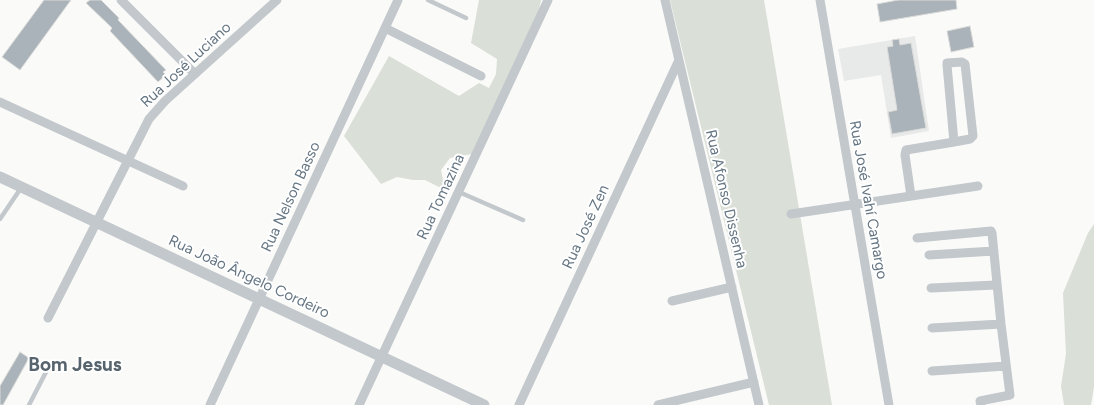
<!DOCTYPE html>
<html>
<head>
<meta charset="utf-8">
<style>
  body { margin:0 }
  canvas { display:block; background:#fafaf8 }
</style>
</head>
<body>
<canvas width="1094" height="405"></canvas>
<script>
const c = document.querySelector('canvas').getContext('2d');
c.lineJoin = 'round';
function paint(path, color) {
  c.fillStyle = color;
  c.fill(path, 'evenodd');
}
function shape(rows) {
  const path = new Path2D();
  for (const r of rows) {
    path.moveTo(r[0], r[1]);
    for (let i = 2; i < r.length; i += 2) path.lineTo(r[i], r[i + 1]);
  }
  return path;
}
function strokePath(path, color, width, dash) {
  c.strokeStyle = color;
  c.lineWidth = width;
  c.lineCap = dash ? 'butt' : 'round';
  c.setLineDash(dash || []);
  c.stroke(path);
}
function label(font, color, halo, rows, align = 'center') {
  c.font = font + ' Figtree,sans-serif';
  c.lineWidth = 4;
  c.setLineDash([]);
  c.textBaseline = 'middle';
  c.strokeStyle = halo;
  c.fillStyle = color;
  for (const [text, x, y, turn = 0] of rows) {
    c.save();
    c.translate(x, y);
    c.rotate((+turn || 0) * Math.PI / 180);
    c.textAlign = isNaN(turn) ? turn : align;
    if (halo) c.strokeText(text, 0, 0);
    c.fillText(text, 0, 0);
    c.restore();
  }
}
paint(shape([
  [915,36,929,131,891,138,881,75,844,81,838,49]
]), '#e8e9e9');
paint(shape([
  [479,0,541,0,538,14,472,154,450,158,441,170,445,190,425,180,413,180,397,177,381,184,344,136,389,56,459,96,479,83,489,88,496,74,497,59,471,43],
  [670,0,764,0,832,405,769,405],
  [1094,224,1094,387,1091,405,1064,405,1061,386,1066,354,1063,293,1088,233]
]), '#dadfd7');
const building = shape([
  [44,0,71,0,20,70,2,57,44,0],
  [90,0,101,0,119,18,118,20,166,70,163,72,166,75,158,82,110,31,112,28,86,3,90,0],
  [898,0,956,0,957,9,880,22,877,4,898,0],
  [970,26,974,47,951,52,947,31,970,26],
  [899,39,900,45,911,43,926,128,892,134,888,112,897,110,887,47,893,46,892,40,899,39],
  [20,352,29,358,3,405,0,405,0,386,20,352]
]);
paint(building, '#aab3b9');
strokePath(building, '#dcdcda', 1);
strokePath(shape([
  [428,0,466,18],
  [459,192,523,220],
  [0,219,21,188],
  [29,405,46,372]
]), '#c3c8cc', 4.5);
strokePath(shape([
  [121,0,195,74],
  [665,0,759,405],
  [820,0,889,405],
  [385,28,481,76],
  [0,102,183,186],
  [911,196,905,155,906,150,954,142,970,139,973,136,965,64,962,62,947,63,947,65,954,142],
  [791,214,978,186],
  [917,238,991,231,992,233,1001,324,1010,395,980,401,981,405],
  [929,255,994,251],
  [931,288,996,285],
  [672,301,732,287],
  [48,318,149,119,165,101,277,0],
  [932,328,1001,324],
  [932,371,1006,366],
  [210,405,398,0],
  [359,405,548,0],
  [519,405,679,60],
  [658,405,754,382]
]), '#c3c8cc', 9);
strokePath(shape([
  [0,177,484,405]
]), '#c3c8cc', 11);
label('15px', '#657683', '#fff', [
  ["Rua José Luciano",186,65,-43],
  ["Rua Nelson Basso",291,197,-65],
  ["Rua Tomazina",441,197,-65],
  ["Rua Afonso Dissenha",726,199,77],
  ["Rua José Ivahí Camargo",868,200,80],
  ["Rua José Zen",586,227,-65],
  ["Rua João Ângelo Cordeiro",249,277,25]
]);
label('bold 19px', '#57646e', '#fff', [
  ["Bom Jesus",75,365]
]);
</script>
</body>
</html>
